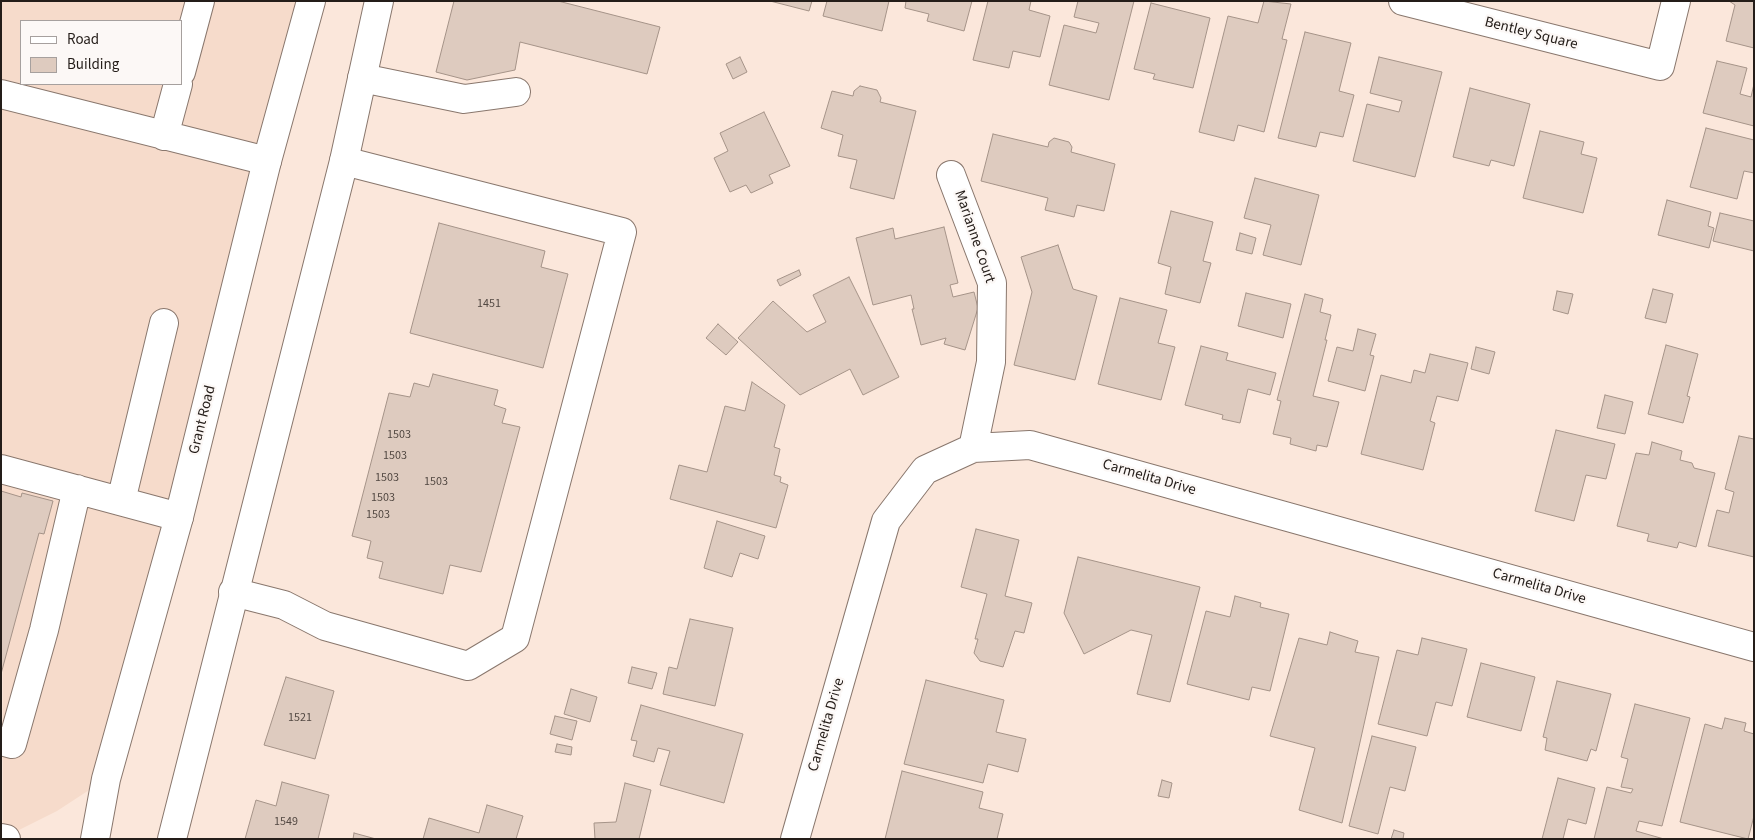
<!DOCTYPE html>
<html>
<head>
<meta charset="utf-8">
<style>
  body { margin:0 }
  #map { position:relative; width:1755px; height:840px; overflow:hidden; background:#fbe7db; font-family:"Source Sans 3",sans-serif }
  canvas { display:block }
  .frame { position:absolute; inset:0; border:2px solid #241d19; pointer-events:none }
  .legend { position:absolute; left:20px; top:20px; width:162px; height:65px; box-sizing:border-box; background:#fcf8f6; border:1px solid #a6a09e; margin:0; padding:6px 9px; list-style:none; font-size:15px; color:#241d19 }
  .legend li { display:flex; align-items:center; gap:10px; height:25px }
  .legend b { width:25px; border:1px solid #a6a09e }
</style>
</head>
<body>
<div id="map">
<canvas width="1755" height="840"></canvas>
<div class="frame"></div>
<ul class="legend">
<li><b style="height:6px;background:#fff"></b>Road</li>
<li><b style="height:14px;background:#decbbf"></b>Building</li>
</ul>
</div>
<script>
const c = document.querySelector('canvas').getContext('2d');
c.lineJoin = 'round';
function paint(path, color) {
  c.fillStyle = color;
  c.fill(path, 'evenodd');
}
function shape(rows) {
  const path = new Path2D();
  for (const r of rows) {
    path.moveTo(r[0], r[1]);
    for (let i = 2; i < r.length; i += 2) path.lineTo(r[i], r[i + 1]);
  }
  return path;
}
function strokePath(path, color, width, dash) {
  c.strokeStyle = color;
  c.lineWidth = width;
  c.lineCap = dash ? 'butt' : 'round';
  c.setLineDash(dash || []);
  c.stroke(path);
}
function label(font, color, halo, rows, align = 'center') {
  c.font = font + ' "Source Sans 3",sans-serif';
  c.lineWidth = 4.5;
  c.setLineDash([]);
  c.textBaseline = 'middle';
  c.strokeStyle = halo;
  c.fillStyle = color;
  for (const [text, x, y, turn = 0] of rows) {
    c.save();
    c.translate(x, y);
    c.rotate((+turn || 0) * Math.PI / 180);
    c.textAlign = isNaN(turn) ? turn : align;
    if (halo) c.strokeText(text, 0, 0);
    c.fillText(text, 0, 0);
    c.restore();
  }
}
paint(shape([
  [1,1,311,1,106,779,57,811,3,838],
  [21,21,181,21,181,84,21,84]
]), '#f6dbcb');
const building = shape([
  [454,1,558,1,660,27,647,74,520,42,515,70,467,80,436,72,454,1],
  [770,1,812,1,809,11,770,1],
  [827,1,889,1,882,31,823,16,827,1],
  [906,1,972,1,964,31,927,21,929,14,905,8,906,1],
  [988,1,1031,1,1029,10,1050,16,1040,57,1013,51,1009,68,973,60,988,1],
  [1078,1,1134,1,1109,100,1049,85,1064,25,1096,33,1099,23,1074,17,1078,1],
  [1264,1,1291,4,1282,39,1287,40,1264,132,1238,125,1234,141,1199,132,1228,16,1258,23,1264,1],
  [1729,1,1754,1,1754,48,1726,41,1735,5,1729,1],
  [1151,3,1210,18,1193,88,1153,79,1155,74,1134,69,1151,3],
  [1305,32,1351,43,1339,91,1354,95,1343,137,1320,132,1316,147,1278,138,1305,32],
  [740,57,747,72,733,79,726,64,740,57],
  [1379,57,1442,72,1415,177,1353,161,1367,104,1399,112,1402,101,1370,93,1379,57],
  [1717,61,1747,68,1740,94,1751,97,1754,84,1754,126,1703,113,1717,61],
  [860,86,877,90,881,98,880,102,916,111,894,199,850,188,857,160,838,156,843,135,821,128,832,91,853,96,854,91,860,86],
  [1470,88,1530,104,1514,166,1491,160,1489,166,1453,157,1470,88],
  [764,112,790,166,769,175,773,183,751,193,746,185,730,192,714,158,728,151,720,133,764,112],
  [1706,128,1754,140,1754,173,1744,171,1737,199,1690,187,1706,128],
  [1540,131,1584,142,1581,154,1597,158,1583,213,1523,198,1540,131],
  [993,134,1048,147,1049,142,1054,138,1069,142,1072,147,1071,152,1115,164,1104,211,1077,205,1074,217,1045,210,1048,198,981,181,993,134],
  [1255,178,1319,195,1301,265,1263,255,1271,225,1244,218,1255,178],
  [1667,200,1711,212,1708,226,1714,228,1709,248,1658,235,1667,200],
  [1171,211,1213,222,1203,261,1211,263,1200,303,1165,294,1171,267,1158,263,1171,211],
  [1720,213,1754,221,1754,251,1713,241,1720,213],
  [439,223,545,251,541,267,568,274,543,368,410,333,439,223],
  [944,227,958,283,950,285,953,297,974,292,978,308,965,350,944,344,946,338,921,345,912,309,914,309,911,295,873,305,856,238,893,228,895,239,944,227],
  [1240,233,1256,238,1252,254,1236,250,1240,233],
  [1058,245,1073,289,1097,296,1075,380,1014,365,1032,292,1021,257,1058,245],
  [799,270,801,275,780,286,777,280,799,270],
  [849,277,899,377,863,395,850,369,800,395,738,338,773,301,807,332,826,322,813,295,849,277],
  [1653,289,1673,294,1666,323,1645,318,1653,289],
  [1557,291,1573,294,1568,314,1553,310,1557,291],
  [1246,293,1291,304,1283,338,1238,326,1246,293],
  [1305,294,1323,299,1320,312,1331,315,1325,340,1327,340,1313,396,1339,402,1327,447,1317,445,1316,451,1290,444,1291,438,1273,434,1281,401,1277,400,1305,294],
  [1120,298,1167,310,1158,343,1175,347,1161,400,1098,384,1120,298],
  [718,324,738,342,726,355,706,338,718,324],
  [1358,329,1376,334,1370,355,1374,356,1365,391,1328,381,1337,347,1353,351,1358,329],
  [1666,345,1698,354,1687,396,1690,397,1683,423,1648,414,1666,345],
  [1201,346,1228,353,1226,360,1276,373,1270,395,1248,389,1240,423,1222,419,1223,415,1185,405,1201,346],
  [1476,347,1495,352,1489,374,1471,369,1476,347],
  [1430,354,1468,363,1458,401,1437,396,1430,421,1435,423,1423,470,1361,454,1381,375,1411,383,1414,370,1425,373,1430,354],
  [433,374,498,390,494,405,506,409,502,423,520,427,481,572,450,565,443,594,379,578,383,562,367,558,371,541,352,536,389,393,410,397,414,383,429,387,433,374],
  [752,382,785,405,774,447,780,449,774,475,781,477,780,482,788,485,776,528,670,499,679,465,707,472,725,406,745,411,752,382],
  [1605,395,1633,402,1625,434,1597,428,1605,395],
  [1556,430,1615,444,1606,479,1586,475,1574,521,1535,511,1556,430],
  [1739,436,1754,439,1754,557,1708,546,1717,510,1729,513,1734,492,1725,489,1739,436],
  [1652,442,1682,451,1680,460,1692,463,1694,468,1715,473,1696,547,1679,542,1677,548,1647,541,1649,534,1617,526,1636,453,1649,455,1652,442],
  [1,491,21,497,22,493,53,501,44,534,39,533,1,674,1,491],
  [717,521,765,536,758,559,740,553,732,577,704,568,717,521],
  [976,529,1019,540,1005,596,1032,603,1024,633,1015,631,1003,667,980,661,974,653,978,639,975,639,987,594,961,587,976,529],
  [1078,557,1200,587,1170,702,1137,694,1152,635,1131,630,1084,654,1064,613,1078,557],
  [1235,596,1261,603,1260,607,1289,614,1270,691,1252,687,1249,700,1187,684,1206,611,1230,617,1235,596],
  [690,619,733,628,715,706,663,694,669,667,677,669,690,619],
  [1330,632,1358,641,1355,652,1379,657,1342,823,1299,810,1315,748,1270,736,1299,638,1327,645,1330,632],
  [1422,638,1467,649,1452,706,1436,702,1427,736,1378,724,1397,650,1418,655,1422,638],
  [1481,663,1535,677,1521,731,1467,717,1481,663],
  [632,667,657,673,652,689,628,683,632,667],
  [286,677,334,691,315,759,264,745,286,677],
  [926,680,1004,700,996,732,1026,739,1018,772,988,764,983,783,904,764,926,680],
  [1557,681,1611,694,1596,751,1591,749,1587,761,1545,750,1547,738,1543,737,1557,681],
  [571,689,597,697,590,722,564,714,571,689],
  [1635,704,1690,718,1662,826,1639,821,1636,831,1664,839,1594,839,1607,787,1631,793,1633,789,1621,787,1628,759,1621,757,1635,704],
  [641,705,743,734,724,803,660,785,670,751,658,748,654,762,633,756,637,741,631,740,641,705],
  [555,716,577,721,572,740,550,734,555,716],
  [1725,718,1746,723,1744,731,1754,734,1754,816,1748,839,1680,822,1705,724,1722,729,1725,718],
  [1372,736,1416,747,1405,791,1390,787,1378,834,1349,826,1372,736],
  [557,744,572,747,571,755,555,752,557,744],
  [902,771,983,792,979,808,1003,814,997,839,885,839,902,771],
  [1558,778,1595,788,1586,824,1568,819,1563,839,1542,839,1558,778],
  [1162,780,1172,783,1169,798,1158,796,1162,780],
  [282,782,329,795,318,839,245,839,256,800,276,806,282,782],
  [625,783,651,790,639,839,595,839,594,823,616,822,625,783],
  [487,805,523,816,516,839,423,839,429,818,479,833,487,805],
  [1394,830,1404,833,1403,839,1391,839,1394,830],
  [354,833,376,839,353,839,354,833]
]);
paint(building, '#decbbf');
strokePath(building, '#a59388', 1);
const minor = shape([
  [1403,1,1660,66,1676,1],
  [181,72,200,1],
  [362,78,464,99,516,92],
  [1,94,267,161],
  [164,136,178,84],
  [951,175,992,283,991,362,973,448],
  [1,469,179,517],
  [121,501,164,323],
  [233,592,284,605,325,626,468,666,515,638,622,232,344,161],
  [1,741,12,744,44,630,77,489],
  [1,838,6,839],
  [795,839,886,521,925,470,973,448,1030,445,1754,647]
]);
const major = shape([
  [95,839,106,779,179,517,267,161,311,1],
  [172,839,344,161,379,1]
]);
strokePath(minor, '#89776d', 30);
strokePath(major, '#89776d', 30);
strokePath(minor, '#fff', 28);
strokePath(major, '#fff', 28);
label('12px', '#524842', null, [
  ["1451",489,304],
  ["1503",399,435],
  ["1503",395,456],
  ["1503",387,478],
  ["1503",436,482],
  ["1503",383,498],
  ["1503",378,515],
  ["1521",300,718],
  ["1549",286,822]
]);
label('15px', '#241d19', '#fcf8f6', [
  ["Bentley Square",1531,34,14],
  ["Marianne Court",974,237,71],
  ["Grant Road",203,420,-76],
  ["Carmelita Drive",1149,478,16],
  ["Carmelita Drive",1539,587,16],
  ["Carmelita Drive",827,725,-74]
]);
</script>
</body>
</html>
